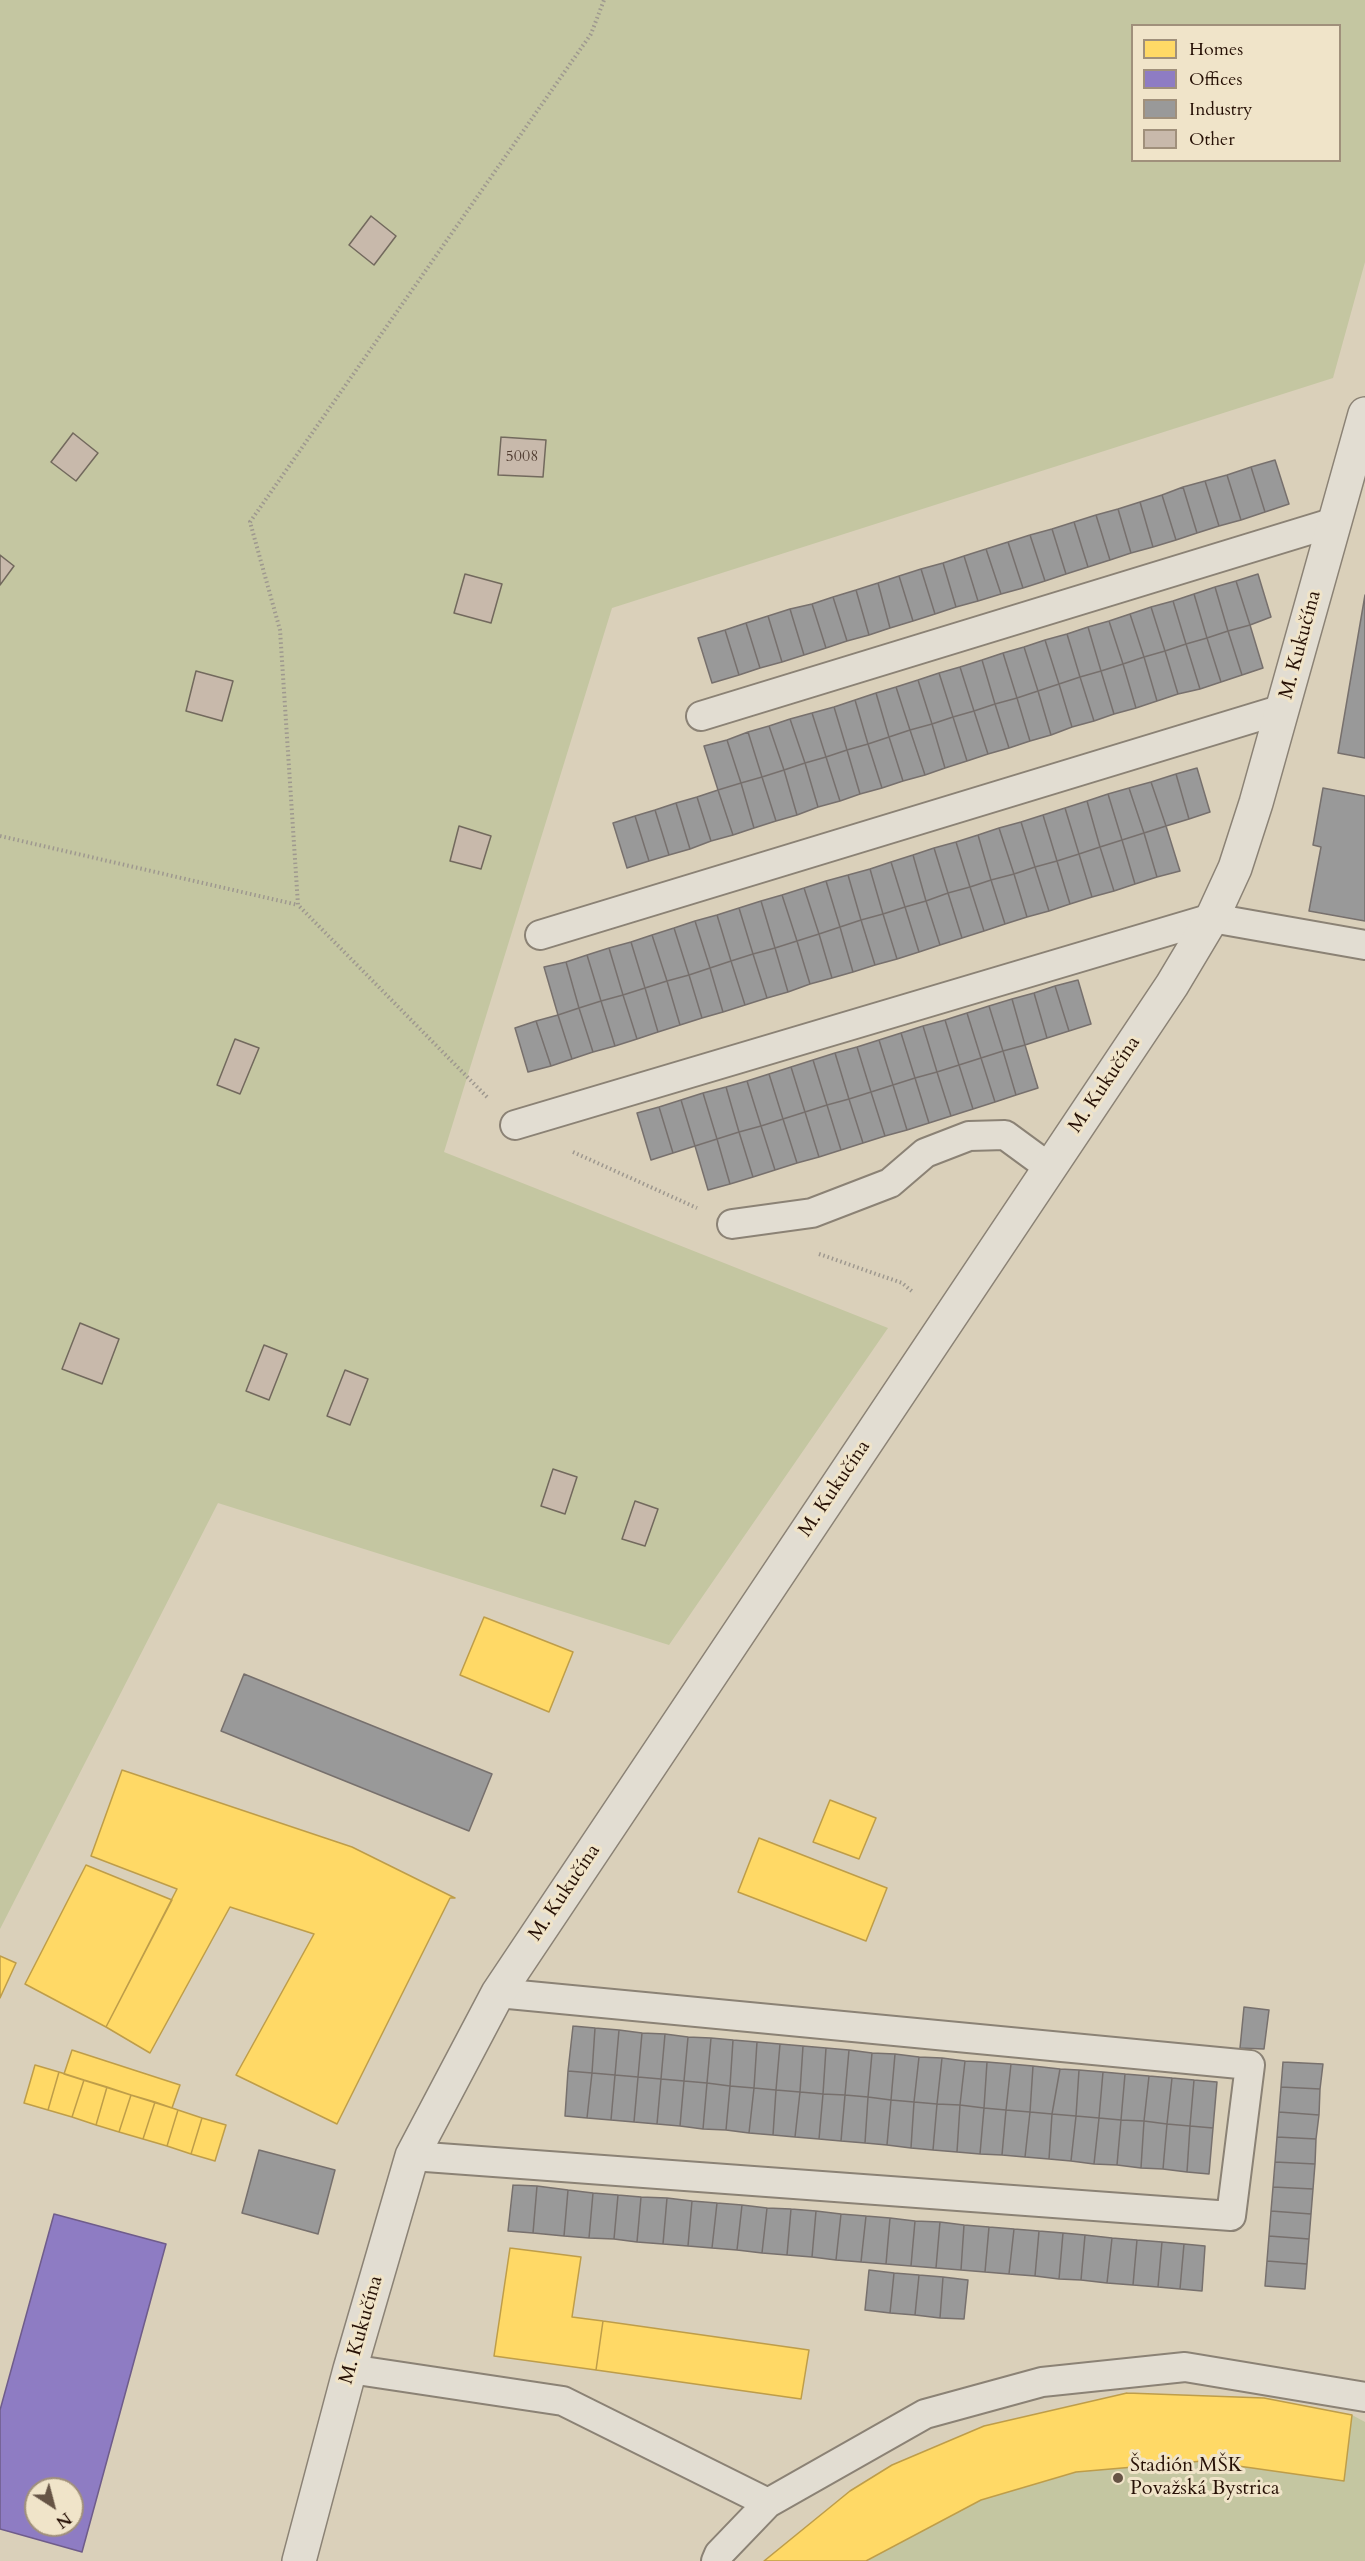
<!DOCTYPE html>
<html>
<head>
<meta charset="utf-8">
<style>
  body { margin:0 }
  #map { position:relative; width:1365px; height:2561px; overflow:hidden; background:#dad0ba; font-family:Cardo,serif }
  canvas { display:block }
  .legend { position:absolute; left:1131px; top:24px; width:210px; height:138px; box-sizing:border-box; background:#f0e4c9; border:2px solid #a0907b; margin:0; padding:8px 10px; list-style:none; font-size:18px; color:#271106 }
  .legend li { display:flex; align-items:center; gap:12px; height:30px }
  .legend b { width:30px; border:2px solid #a0907b }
  .north { position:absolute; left:24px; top:2477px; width:60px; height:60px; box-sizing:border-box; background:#f0e4c9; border:2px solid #a0907b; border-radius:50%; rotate:144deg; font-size:16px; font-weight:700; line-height:24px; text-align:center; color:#271106 }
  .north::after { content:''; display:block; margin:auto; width:21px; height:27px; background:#665445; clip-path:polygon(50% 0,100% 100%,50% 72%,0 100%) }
</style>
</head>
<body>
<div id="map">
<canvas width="1365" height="2561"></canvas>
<ul class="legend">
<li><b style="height:16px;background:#ffd966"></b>Homes</li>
<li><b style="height:16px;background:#8e7cc3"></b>Offices</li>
<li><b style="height:16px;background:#999"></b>Industry</li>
<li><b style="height:16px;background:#c8b9ab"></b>Other</li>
</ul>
<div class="north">N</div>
</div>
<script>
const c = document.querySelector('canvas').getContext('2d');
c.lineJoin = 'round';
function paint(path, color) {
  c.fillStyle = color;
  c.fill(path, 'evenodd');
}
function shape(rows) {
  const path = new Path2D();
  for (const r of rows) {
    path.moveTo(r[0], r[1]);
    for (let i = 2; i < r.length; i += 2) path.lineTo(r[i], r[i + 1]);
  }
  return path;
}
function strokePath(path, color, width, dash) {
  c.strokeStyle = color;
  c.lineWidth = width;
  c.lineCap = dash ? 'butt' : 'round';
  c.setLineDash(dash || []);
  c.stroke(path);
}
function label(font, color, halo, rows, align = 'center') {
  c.font = font + ' Cardo,serif';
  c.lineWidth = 6;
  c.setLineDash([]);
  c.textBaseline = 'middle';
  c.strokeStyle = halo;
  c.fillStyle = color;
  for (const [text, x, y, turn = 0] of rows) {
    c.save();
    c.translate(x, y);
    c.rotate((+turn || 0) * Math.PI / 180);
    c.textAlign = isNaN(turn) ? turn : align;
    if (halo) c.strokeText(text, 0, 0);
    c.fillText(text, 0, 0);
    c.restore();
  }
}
paint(shape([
  [0,0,1365,0,1365,262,1333,378,612,608,444,1152,888,1328,669,1645,218,1503,0,1929],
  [1132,26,1340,26,1340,160,1132,160],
  [1127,2393,1264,2398,1352,2415,1365,2422,1365,2561,764,2561,850,2491,892,2465,984,2426]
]), '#c4c6a1');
const homes = shape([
  [484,1617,573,1652,549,1712,460,1675,484,1617],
  [122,1770,352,1847,455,1898,450,1898,337,2124,236,2075,314,1934,230,1907,150,2053,106,2027,177,1889,91,1856,122,1770],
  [830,1800,876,1818,859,1859,813,1842,830,1800],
  [759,1838,887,1888,866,1941,738,1892,759,1838],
  [86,1865,172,1900,106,2027,25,1984,86,1865],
  [0,1956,16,1963,0,1998,0,1956],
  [72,2050,180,2085,172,2108,64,2074,72,2050],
  [35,2065,59,2072,48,2110,24,2103,35,2065],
  [59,2072,84,2080,72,2117,48,2110,59,2072],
  [84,2080,107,2087,96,2125,72,2117,84,2080],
  [107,2087,131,2095,119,2132,96,2125,107,2087],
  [131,2095,155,2102,143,2139,119,2132,131,2095],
  [155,2102,178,2110,167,2146,143,2139,155,2102],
  [178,2110,202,2118,191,2154,167,2146,178,2110],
  [202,2118,226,2125,215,2161,191,2154,202,2118],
  [510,2248,581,2257,572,2317,603,2321,596,2370,494,2356,510,2248],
  [603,2321,809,2350,801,2399,596,2370,603,2321],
  [1127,2393,1264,2398,1352,2415,1344,2481,1203,2461,1076,2472,981,2500,866,2561,764,2561,850,2491,892,2465,984,2426,1127,2393]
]);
paint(homes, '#ffd966');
strokePath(homes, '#be9d49', 1.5);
const offices = shape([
  [54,2214,166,2244,82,2552,0,2529,0,2410,54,2214],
  [36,2489,72,2489,72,2525,36,2525,36,2489]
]);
paint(offices, '#8e7cc3');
strokePath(offices, '#6f5c8a', 1.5);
const industry = shape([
  [1275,460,1289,504,1265,512,1251,467,1275,460],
  [1251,467,1265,512,1241,520,1227,475,1251,467],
  [1227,475,1241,520,1219,526,1205,481,1227,475],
  [1205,481,1219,526,1197,533,1183,487,1205,481],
  [1183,487,1197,533,1176,540,1162,495,1183,487],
  [1162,495,1176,540,1153,547,1140,502,1162,495],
  [1140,502,1153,547,1131,553,1118,509,1140,502],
  [1118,509,1131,553,1110,560,1096,515,1118,509],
  [1096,515,1110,560,1088,567,1074,522,1096,515],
  [1074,522,1088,567,1066,574,1052,529,1074,522],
  [1052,529,1066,574,1045,581,1030,535,1052,529],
  [1030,535,1045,581,1023,588,1008,542,1030,535],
  [1008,542,1023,588,1001,594,986,549,1008,542],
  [986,549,1001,594,978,601,964,556,986,549],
  [964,556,978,601,956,607,943,563,964,556],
  [943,563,956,607,935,614,921,569,943,563],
  [921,569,935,614,913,621,899,576,921,569],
  [1258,574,1271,617,1250,625,1236,581,1258,574],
  [899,576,913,621,890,628,878,583,899,576],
  [1236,581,1250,625,1228,631,1215,587,1236,581],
  [878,583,890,628,869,635,856,590,878,583],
  [1215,587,1228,631,1207,638,1194,594,1215,587],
  [856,590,869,635,847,641,833,597,856,590],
  [1194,594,1207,638,1186,644,1173,601,1194,594],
  [1365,595,1365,758,1338,753,1365,595],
  [833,597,847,641,826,648,812,604,833,597],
  [1173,601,1186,644,1165,651,1151,607,1173,601],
  [812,604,826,648,804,655,790,609,812,604],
  [1151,607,1165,651,1144,657,1130,614,1151,607],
  [790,609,804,655,782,662,768,616,790,609],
  [1130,614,1144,657,1123,664,1109,621,1130,614],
  [768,616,782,662,760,668,746,623,768,616],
  [1109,621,1123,664,1101,671,1088,627,1109,621],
  [746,623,760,668,739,675,725,630,746,623],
  [1250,625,1263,668,1242,675,1228,631,1250,625],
  [1088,627,1101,671,1080,677,1067,634,1088,627],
  [725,630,739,675,712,683,698,638,725,630],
  [1228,631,1242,675,1221,682,1207,638,1228,631],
  [1067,634,1080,677,1059,684,1045,640,1067,634],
  [1207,638,1221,682,1200,689,1186,644,1207,638],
  [1045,640,1059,684,1038,691,1024,647,1045,640],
  [1186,644,1200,689,1178,694,1165,651,1186,644],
  [1024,647,1038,691,1017,698,1003,653,1024,647],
  [1165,651,1178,694,1157,701,1144,657,1165,651],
  [1003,653,1017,698,995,704,982,660,1003,653],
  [1144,657,1157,701,1136,708,1123,664,1144,657],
  [982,660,995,704,974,711,960,667,982,660],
  [1123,664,1136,708,1114,714,1101,671,1123,664],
  [960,667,974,711,953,717,939,673,960,667],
  [1101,671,1114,714,1094,721,1080,677,1101,671],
  [939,673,953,717,932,724,918,680,939,673],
  [1080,677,1094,721,1072,727,1059,684,1080,677],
  [918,680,932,724,910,730,896,687,918,680],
  [1059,684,1072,727,1051,735,1038,691,1059,684],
  [896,687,910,730,889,737,876,693,896,687],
  [1038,691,1051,735,1030,741,1017,698,1038,691],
  [876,693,889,737,868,744,855,700,876,693],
  [1017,698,1030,741,1009,748,995,704,1017,698],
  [855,700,868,744,847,750,834,707,855,700],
  [995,704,1009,748,988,754,974,711,995,704],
  [834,707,847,750,826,757,812,713,834,707],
  [974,711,988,754,967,761,953,717,974,711],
  [812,713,826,757,805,763,790,719,812,713],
  [953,717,967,761,945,768,932,724,953,717],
  [790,719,805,763,784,770,769,726,790,719],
  [932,724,945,768,925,775,910,730,932,724],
  [769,726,784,770,762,777,748,732,769,726],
  [910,730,925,775,903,781,889,737,910,730],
  [748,732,762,777,741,783,727,740,748,732],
  [889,737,903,781,882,788,868,744,889,737],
  [727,740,741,783,718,790,704,746,727,740],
  [868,744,882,788,860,794,847,750,868,744],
  [847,750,860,794,840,801,826,757,847,750],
  [826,757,840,801,818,807,805,763,826,757],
  [805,763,818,807,797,815,784,770,805,763],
  [1197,768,1210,812,1189,819,1176,774,1197,768],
  [784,770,797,815,776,821,762,777,784,770],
  [1176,774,1189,819,1166,826,1151,782,1176,774],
  [762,777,776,821,754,828,741,783,762,777],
  [1151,782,1166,826,1144,833,1129,788,1151,782],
  [741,783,754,828,733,835,718,790,741,783],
  [1129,788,1144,833,1122,840,1108,794,1129,788],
  [1323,788,1365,796,1365,921,1309,911,1321,847,1313,845,1323,788],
  [718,790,733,835,711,841,697,797,718,790],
  [1108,794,1122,840,1100,847,1087,801,1108,794],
  [697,797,711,841,690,849,676,803,697,797],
  [1087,801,1100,847,1079,854,1065,808,1087,801],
  [676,803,690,849,669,855,655,810,676,803],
  [1065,808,1079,854,1057,861,1043,815,1065,808],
  [655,810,669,855,649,861,635,816,655,810],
  [1043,815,1057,861,1035,867,1021,822,1043,815],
  [635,816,649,861,627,868,613,823,635,816],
  [1021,822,1035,867,1014,874,999,828,1021,822],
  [1166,826,1180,871,1157,877,1144,833,1166,826],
  [999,828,1014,874,991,880,978,835,999,828],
  [1144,833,1157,877,1135,884,1122,840,1144,833],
  [978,835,991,880,970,887,956,842,978,835],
  [1122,840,1135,884,1114,891,1100,847,1122,840],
  [956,842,970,887,948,893,934,848,956,842],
  [1100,847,1114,891,1092,897,1079,854,1100,847],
  [934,848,948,893,926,901,913,855,934,848],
  [1079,854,1092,897,1070,904,1057,861,1079,854],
  [913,855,926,901,905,907,891,862,913,855],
  [1057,861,1070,904,1049,911,1035,867,1057,861],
  [891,862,905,907,883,914,870,869,891,862],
  [1035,867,1049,911,1027,917,1014,874,1035,867],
  [870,869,883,914,861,920,848,875,870,869],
  [1014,874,1027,917,1005,924,991,880,1014,874],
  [848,875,861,920,840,927,826,881,848,875],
  [991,880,1005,924,984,931,970,887,991,880],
  [826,881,840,927,819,934,804,888,826,881],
  [970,887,984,931,962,938,948,893,970,887],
  [804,888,819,934,797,941,782,895,804,888],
  [948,893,962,938,940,945,926,901,948,893],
  [782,895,797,941,775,948,761,901,782,895],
  [761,901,775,948,753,954,739,908,761,901],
  [926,901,940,945,919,952,905,907,926,901],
  [905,907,919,952,897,959,883,914,905,907],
  [739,908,753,954,731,961,717,915,739,908],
  [883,914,897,959,875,965,861,920,883,914],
  [717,915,731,961,710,968,695,921,717,915],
  [861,920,875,965,853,972,840,927,861,920],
  [695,921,710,968,689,975,674,928,695,921],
  [840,927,853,972,832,978,819,934,840,927],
  [674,928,689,975,667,981,652,935,674,928],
  [819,934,832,978,810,984,797,941,819,934],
  [652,935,667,981,645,988,631,942,652,935],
  [797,941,810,984,788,992,775,948,797,941],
  [631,942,645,988,623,995,609,948,631,942],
  [609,948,623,995,601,1001,587,955,609,948],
  [775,948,788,992,767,998,753,954,775,948],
  [753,954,767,998,745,1005,731,961,753,954],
  [587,955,601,1001,579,1008,566,962,587,955],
  [731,961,745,1005,723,1012,710,968,731,961],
  [566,962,579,1008,558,1015,544,967,566,962],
  [710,968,723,1012,702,1018,689,975,710,968],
  [689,975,702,1018,680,1025,667,981,689,975],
  [1078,980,1091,1024,1069,1031,1055,986,1078,980],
  [667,981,680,1025,658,1032,645,988,667,981],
  [1055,986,1069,1031,1047,1038,1034,993,1055,986],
  [645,988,658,1032,637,1039,623,995,645,988],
  [1034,993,1047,1038,1025,1045,1012,999,1034,993],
  [623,995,637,1039,615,1046,601,1001,623,995],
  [1012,999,1025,1045,1003,1051,989,1006,1012,999],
  [601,1001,615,1046,593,1052,579,1008,601,1001],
  [989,1006,1003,1051,981,1058,967,1013,989,1006],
  [579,1008,593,1052,572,1059,558,1015,579,1008],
  [967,1013,981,1058,959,1065,945,1020,967,1013],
  [558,1015,572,1059,551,1066,536,1021,558,1015],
  [945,1020,959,1065,937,1072,923,1026,945,1020],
  [536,1021,551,1066,528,1072,515,1028,536,1021],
  [923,1026,937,1072,915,1078,901,1033,923,1026],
  [901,1033,915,1078,893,1085,879,1040,901,1033],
  [879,1040,893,1085,871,1092,857,1047,879,1040],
  [1025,1045,1038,1088,1016,1095,1003,1051,1025,1045],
  [857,1047,871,1092,849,1099,835,1053,857,1047],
  [1003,1051,1016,1095,995,1102,981,1058,1003,1051],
  [835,1053,849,1099,827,1105,813,1060,835,1053],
  [981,1058,995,1102,973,1109,959,1065,981,1058],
  [813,1060,827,1105,805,1112,791,1067,813,1060],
  [959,1065,973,1109,951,1116,937,1072,959,1065],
  [791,1067,805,1112,783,1119,769,1074,791,1067],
  [937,1072,951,1116,929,1123,915,1078,937,1072],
  [769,1074,783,1119,761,1126,747,1081,769,1074],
  [915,1078,929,1123,907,1130,893,1085,915,1078],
  [747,1081,761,1126,739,1132,726,1087,747,1081],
  [893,1085,907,1130,885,1136,871,1092,893,1085],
  [726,1087,739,1132,717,1139,703,1093,726,1087],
  [871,1092,885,1136,863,1143,849,1099,871,1092],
  [703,1093,717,1139,695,1146,681,1100,703,1093],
  [849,1099,863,1143,841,1150,827,1105,849,1099],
  [681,1100,695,1146,673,1153,659,1107,681,1100],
  [827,1105,841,1150,819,1157,805,1112,827,1105],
  [659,1107,673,1153,651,1160,637,1113,659,1107],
  [805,1112,819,1157,797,1163,783,1119,805,1112],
  [783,1119,797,1163,775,1170,761,1126,783,1119],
  [761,1126,775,1170,753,1177,739,1132,761,1126],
  [739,1132,753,1177,730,1184,717,1139,739,1132],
  [717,1139,730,1184,708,1190,695,1146,717,1139],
  [244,1674,492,1774,469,1831,221,1731,244,1674],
  [1244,2007,1269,2010,1264,2049,1240,2048,1244,2007],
  [573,2026,595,2028,592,2073,568,2071,573,2026],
  [595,2028,619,2030,615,2075,592,2073,595,2028],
  [619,2030,642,2033,638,2077,615,2075,619,2030],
  [642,2033,665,2034,661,2079,638,2077,642,2033],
  [665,2034,688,2037,684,2081,661,2079,665,2034],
  [688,2037,711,2038,707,2083,684,2081,688,2037],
  [711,2038,733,2040,730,2086,707,2083,711,2038],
  [733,2040,757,2042,754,2088,730,2086,733,2040],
  [757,2042,780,2044,776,2090,754,2088,757,2042],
  [780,2044,803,2046,800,2092,776,2090,780,2044],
  [803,2046,826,2048,823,2094,800,2092,803,2046],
  [826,2048,849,2050,845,2095,823,2094,826,2048],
  [849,2050,872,2053,868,2097,845,2095,849,2050],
  [872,2053,895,2054,891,2100,868,2097,872,2053],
  [895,2054,919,2057,914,2102,891,2100,895,2054],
  [919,2057,942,2058,937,2104,914,2102,919,2057],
  [942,2058,965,2061,960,2105,937,2104,942,2058],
  [965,2061,987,2062,984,2108,960,2105,965,2061],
  [987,2062,1011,2064,1006,2110,984,2108,987,2062],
  [1283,2062,1323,2064,1320,2089,1281,2087,1283,2062],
  [1011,2064,1033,2066,1030,2112,1006,2110,1011,2064],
  [1033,2066,1060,2069,1052,2114,1030,2112,1033,2066],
  [1060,2069,1079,2070,1076,2116,1052,2114,1060,2069],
  [1079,2070,1103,2072,1099,2118,1076,2116,1079,2070],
  [568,2071,592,2073,587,2118,565,2116,568,2071],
  [1103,2072,1125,2074,1121,2120,1099,2118,1103,2072],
  [592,2073,615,2075,611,2120,587,2118,592,2073],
  [1125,2074,1149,2076,1144,2121,1121,2120,1125,2074],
  [615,2075,638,2077,634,2122,611,2120,615,2075],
  [1149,2076,1172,2078,1167,2124,1144,2121,1149,2076],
  [638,2077,661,2079,657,2124,634,2122,638,2077],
  [1172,2078,1194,2080,1190,2126,1167,2124,1172,2078],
  [661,2079,684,2081,680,2126,657,2124,661,2079],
  [1194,2080,1217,2082,1213,2128,1190,2126,1194,2080],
  [684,2081,707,2083,703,2129,680,2126,684,2081],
  [707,2083,730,2086,726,2130,703,2129,707,2083],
  [730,2086,754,2088,749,2133,726,2130,730,2086],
  [1281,2087,1320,2089,1319,2115,1279,2112,1281,2087],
  [754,2088,776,2090,773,2135,749,2133,754,2088],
  [776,2090,800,2092,795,2137,773,2135,776,2090],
  [800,2092,823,2094,819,2139,795,2137,800,2092],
  [823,2094,845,2095,841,2141,819,2139,823,2094],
  [845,2095,868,2097,865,2143,841,2141,845,2095],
  [868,2097,891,2100,887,2145,865,2143,868,2097],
  [891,2100,914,2102,911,2148,887,2145,891,2100],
  [914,2102,937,2104,933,2150,911,2148,914,2102],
  [937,2104,960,2105,957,2152,933,2150,937,2104],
  [960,2105,984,2108,980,2154,957,2152,960,2105],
  [984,2108,1006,2110,1002,2155,980,2154,984,2108],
  [1006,2110,1030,2112,1025,2157,1002,2155,1006,2110],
  [1030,2112,1052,2114,1049,2159,1025,2157,1030,2112],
  [1279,2112,1319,2115,1316,2139,1277,2137,1279,2112],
  [1052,2114,1076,2116,1071,2161,1049,2159,1052,2114],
  [1076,2116,1099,2118,1094,2164,1071,2161,1076,2116],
  [1099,2118,1121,2120,1117,2165,1094,2164,1099,2118],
  [1121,2120,1144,2121,1141,2168,1117,2165,1121,2120],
  [1144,2121,1167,2124,1163,2169,1141,2168,1144,2121],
  [1167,2124,1190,2126,1187,2172,1163,2169,1167,2124],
  [1190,2126,1213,2128,1209,2174,1187,2172,1190,2126],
  [1277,2137,1316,2139,1315,2164,1275,2162,1277,2137],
  [259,2150,335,2170,318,2234,242,2213,259,2150],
  [1275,2162,1315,2164,1313,2189,1273,2187,1275,2162],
  [513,2185,537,2186,533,2233,508,2231,513,2185],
  [537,2186,568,2190,564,2236,533,2233,537,2186],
  [1273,2187,1313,2189,1311,2214,1271,2211,1273,2187],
  [568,2190,593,2193,589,2238,564,2236,568,2190],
  [593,2193,618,2195,614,2239,589,2238,593,2193],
  [618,2195,641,2197,637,2242,614,2239,618,2195],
  [641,2197,667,2198,663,2244,637,2242,641,2197],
  [667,2198,692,2201,688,2246,663,2244,667,2198],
  [692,2201,717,2203,712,2248,688,2246,692,2201],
  [717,2203,742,2205,737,2250,712,2248,717,2203],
  [742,2205,767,2208,762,2253,737,2250,742,2205],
  [767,2208,791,2209,787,2255,762,2253,767,2208],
  [791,2209,816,2211,812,2257,787,2255,791,2209],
  [816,2211,841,2214,836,2260,812,2257,816,2211],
  [1271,2211,1311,2214,1309,2239,1269,2236,1271,2211],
  [841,2214,866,2216,861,2262,836,2260,841,2214],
  [866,2216,890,2218,886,2264,861,2262,866,2216],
  [890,2218,915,2221,911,2266,886,2264,890,2218],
  [915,2221,940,2222,936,2268,911,2266,915,2221],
  [940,2222,964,2225,961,2270,936,2268,940,2222],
  [964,2225,989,2227,985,2272,961,2270,964,2225],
  [989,2227,1014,2229,1009,2274,985,2272,989,2227],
  [1014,2229,1039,2231,1035,2276,1009,2274,1014,2229],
  [1039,2231,1063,2233,1059,2279,1035,2276,1039,2231],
  [1063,2233,1085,2235,1081,2280,1059,2279,1063,2233],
  [1085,2235,1112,2238,1107,2283,1081,2280,1085,2235],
  [1269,2236,1309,2239,1307,2264,1267,2261,1269,2236],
  [1112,2238,1137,2240,1133,2285,1107,2283,1112,2238],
  [1137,2240,1162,2242,1158,2287,1133,2285,1137,2240],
  [1162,2242,1184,2244,1180,2289,1158,2287,1162,2242],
  [1184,2244,1205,2246,1202,2291,1180,2289,1184,2244],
  [1267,2261,1307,2264,1305,2289,1265,2286,1267,2261],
  [869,2270,894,2273,890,2313,865,2310,869,2270],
  [894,2273,919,2275,915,2315,890,2313,894,2273],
  [919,2275,943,2277,940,2318,915,2315,919,2275],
  [943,2277,968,2280,964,2319,940,2318,943,2277]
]);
paint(industry, '#999');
strokePath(industry, '#77706d', 1.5);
const building = shape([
  [371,216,396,236,374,265,349,245,371,216],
  [73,433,98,453,76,481,51,462,73,433],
  [501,437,546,440,543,477,498,475,501,437],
  [0,555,14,566,0,585,0,555],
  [465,574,502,584,491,623,454,613,465,574],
  [196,671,233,681,222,721,186,711,196,671],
  [459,826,491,836,481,869,450,861,459,826],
  [235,1039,259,1048,240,1094,217,1085,235,1039],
  [80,1323,119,1339,102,1384,62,1369,80,1323],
  [264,1345,287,1354,269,1400,246,1391,264,1345],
  [345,1370,368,1379,350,1425,327,1416,345,1370],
  [553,1469,577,1477,565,1514,541,1506,553,1469],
  [635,1501,658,1509,645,1546,622,1539,635,1501]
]);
paint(building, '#c8b9ab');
strokePath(building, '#72695d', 1.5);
const service = shape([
  [701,716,1335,522],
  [540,935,1283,709],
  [515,1125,1212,918,1365,945],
  [732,1224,812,1213,890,1183,925,1153,969,1136,1005,1135,1050,1168],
  [412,2156,1231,2216,1250,2065,498,1993],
  [350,2369,563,2401,768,2503],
  [716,2561,719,2554,768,2503,925,2414,1042,2382,1185,2367,1365,2397]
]);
const minor = shape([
  [299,2561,350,2369,412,2156,498,1993,1172,985,1212,918,1235,868,1256,803,1365,414]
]);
strokePath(service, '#8b8275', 32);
strokePath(minor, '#8b8275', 36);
strokePath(shape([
  [0,836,298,905],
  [487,1097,298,905,280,630,250,522,591,34,604,0],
  [573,1152,697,1208],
  [819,1254,902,1283,914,1293]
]), '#9e988f', 4, [1.5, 3]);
strokePath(service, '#e2ddd2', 28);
strokePath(minor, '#e2ddd2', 33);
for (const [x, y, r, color] of [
  [1118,2478,6,"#665445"]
]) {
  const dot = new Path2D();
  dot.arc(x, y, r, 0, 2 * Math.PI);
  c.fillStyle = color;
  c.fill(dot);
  strokePath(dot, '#f0e4c9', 2);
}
label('16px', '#503c30', null, [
  ["5008",522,457]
]);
label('20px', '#271106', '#f0e4c9', [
  ["M. Kukučína",1301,645,-75],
  ["M. Kukučína",1105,1085,-56],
  ["M. Kukučína",835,1489,-56],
  ["M. Kukučína",565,1893,-56],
  ["M. Kukučína",362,2330,-74]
]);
label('20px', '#271106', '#f0e4c9', [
  ["Štadión MŠK",1130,2466],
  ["Považská Bystrica",1130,2489]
], 'left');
</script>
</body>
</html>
